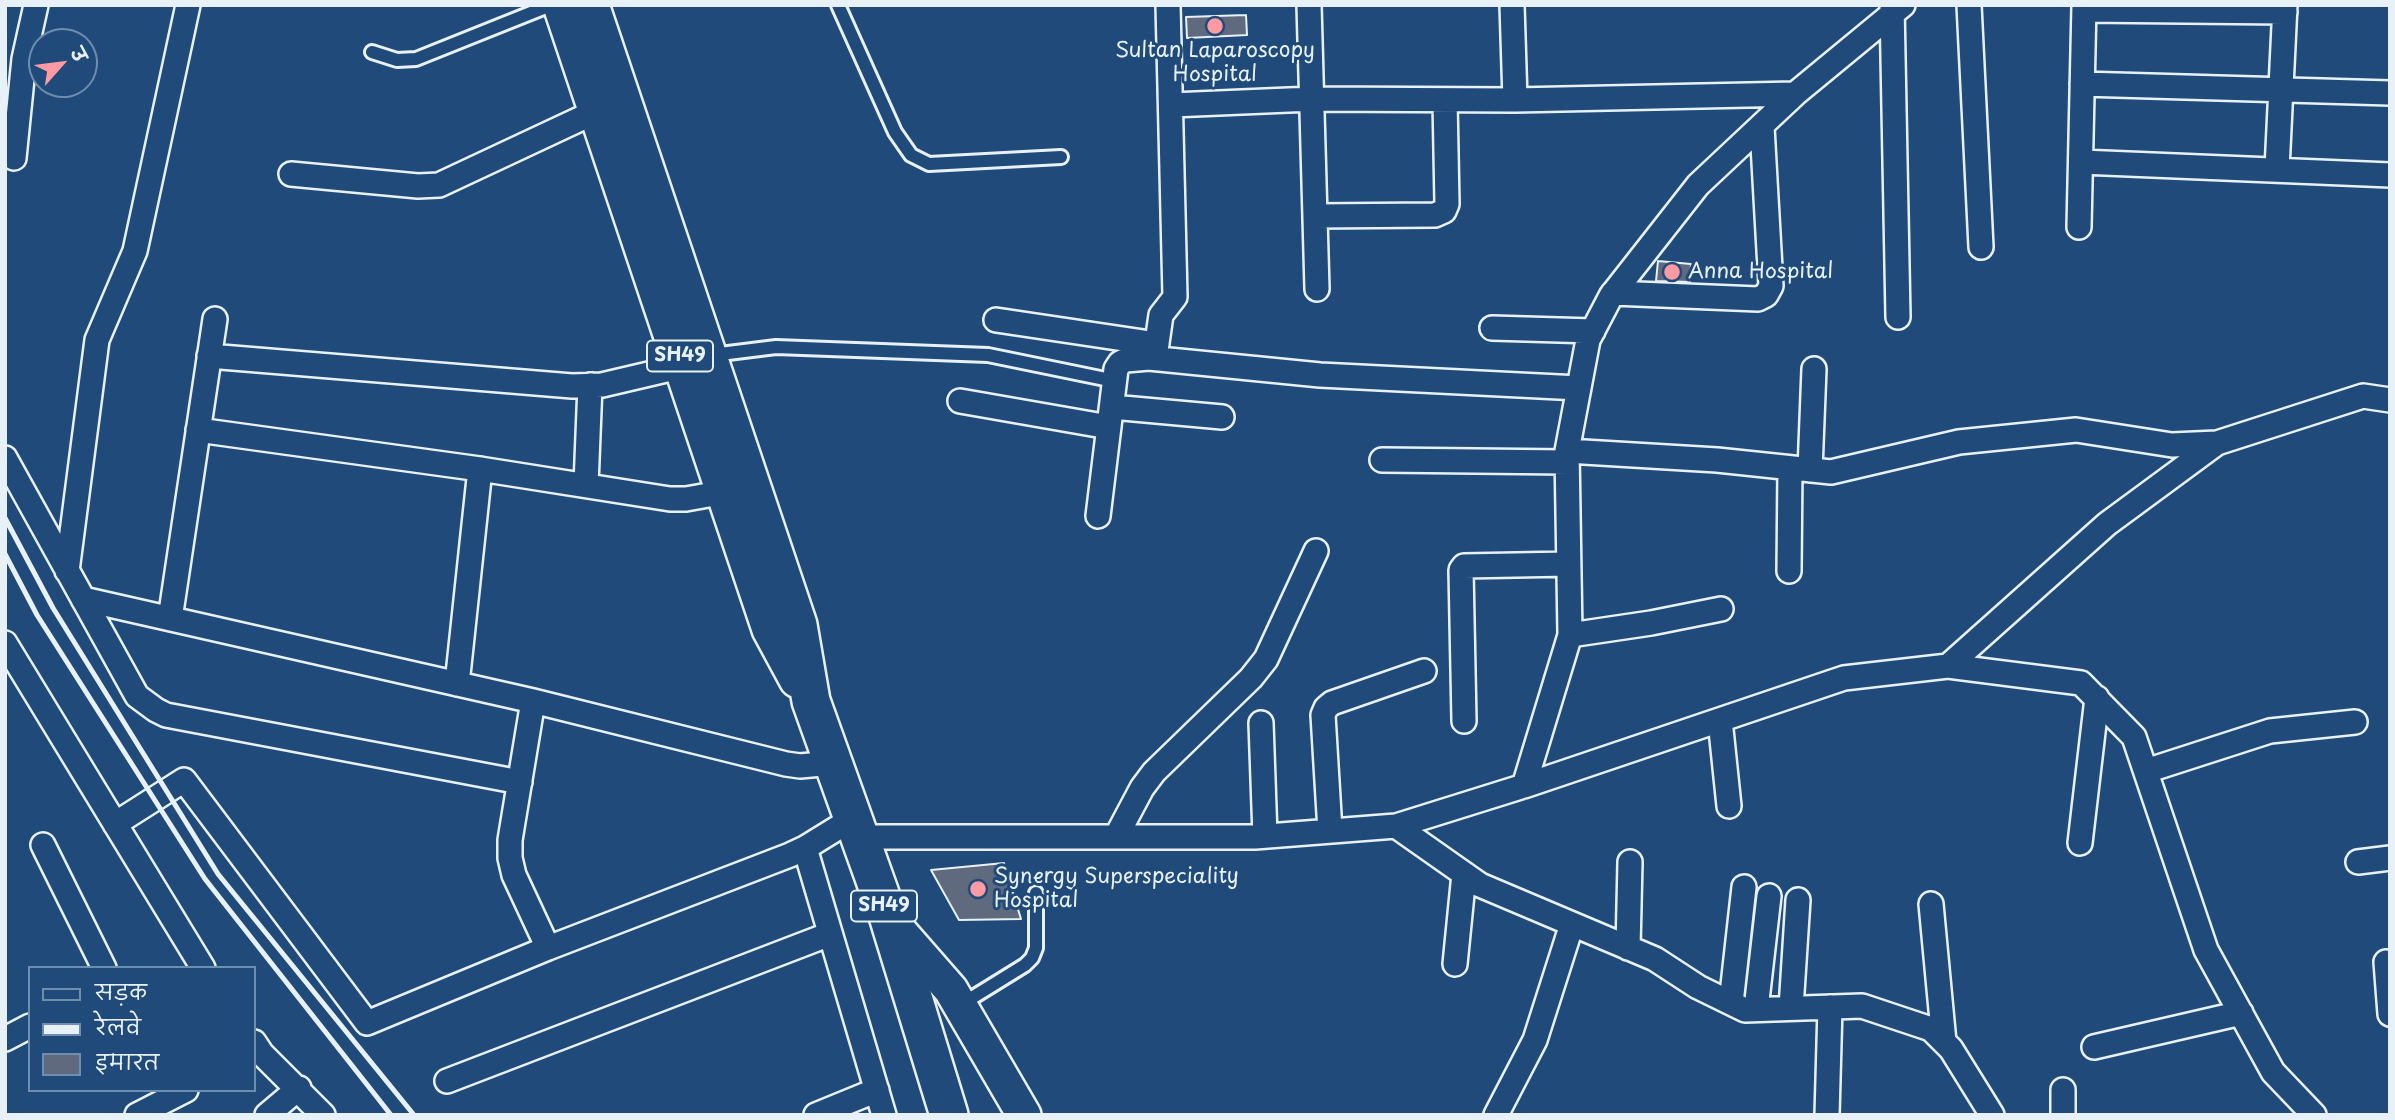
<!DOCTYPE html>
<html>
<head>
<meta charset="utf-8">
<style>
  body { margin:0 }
  #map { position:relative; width:2395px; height:1120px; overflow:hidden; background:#1f4a7a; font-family:"Playpen Sans","Playpen Sans Deva",sans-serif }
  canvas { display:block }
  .frame { position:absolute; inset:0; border:7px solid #e8f1f8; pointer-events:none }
  .legend { position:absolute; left:28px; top:966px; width:228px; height:126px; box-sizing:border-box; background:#1f4a7a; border:2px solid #6f8dac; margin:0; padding:9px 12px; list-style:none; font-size:21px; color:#e8f1f8 }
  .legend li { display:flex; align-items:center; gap:14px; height:35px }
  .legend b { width:35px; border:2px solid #6f8dac }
  .north { position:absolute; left:28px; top:28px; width:70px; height:70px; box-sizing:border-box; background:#1f4a7a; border:2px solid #6f8dac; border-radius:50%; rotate:62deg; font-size:19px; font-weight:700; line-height:28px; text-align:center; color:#e8f1f8 }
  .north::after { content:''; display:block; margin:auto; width:24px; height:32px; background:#ff9aa2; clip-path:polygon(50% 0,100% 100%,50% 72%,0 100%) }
</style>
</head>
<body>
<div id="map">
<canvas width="2395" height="1120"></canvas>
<div class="frame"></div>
<ul class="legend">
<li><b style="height:9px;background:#1f4a7a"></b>सड़क</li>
<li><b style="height:9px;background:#e8f1f8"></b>रेलवे</li>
<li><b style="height:19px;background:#5f6a7f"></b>इमारत</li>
</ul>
<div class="north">उ</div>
</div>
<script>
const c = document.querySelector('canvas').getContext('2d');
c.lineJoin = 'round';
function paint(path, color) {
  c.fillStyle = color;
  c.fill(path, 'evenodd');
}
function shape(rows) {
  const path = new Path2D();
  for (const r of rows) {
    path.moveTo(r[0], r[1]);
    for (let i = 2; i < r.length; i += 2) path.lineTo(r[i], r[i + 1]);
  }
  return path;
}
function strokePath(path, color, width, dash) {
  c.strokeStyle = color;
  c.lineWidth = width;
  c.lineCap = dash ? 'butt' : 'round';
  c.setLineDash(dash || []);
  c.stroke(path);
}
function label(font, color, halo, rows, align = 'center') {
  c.font = font + ' "Playpen Sans",sans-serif';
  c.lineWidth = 6;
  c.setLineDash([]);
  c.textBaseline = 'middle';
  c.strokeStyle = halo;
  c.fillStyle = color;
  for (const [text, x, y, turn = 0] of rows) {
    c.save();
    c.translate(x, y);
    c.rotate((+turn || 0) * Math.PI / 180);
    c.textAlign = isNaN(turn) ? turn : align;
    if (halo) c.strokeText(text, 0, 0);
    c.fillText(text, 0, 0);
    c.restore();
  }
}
const building = shape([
  [1246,15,1247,35,1187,38,1186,17,1246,15],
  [1658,261,1691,264,1690,282,1656,281,1658,261],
  [1004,863,1021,919,959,920,931,870,1004,863]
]);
paint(building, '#5f6a7f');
strokePath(building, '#e8f1f8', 2);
const lane = shape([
  [838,5,895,132,911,155,929,164,1061,157],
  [372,52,397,60,416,59,551,5],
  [712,355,776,347,988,355,1115,381],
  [962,1004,1025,965,1032,958,1036,948,1036,893]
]);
const street = shape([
  [1309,5,1317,289],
  [1512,5,1515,100],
  [1892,5,1898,317],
  [1969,5,1981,247],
  [2084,10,2285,12],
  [2082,84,2390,93],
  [1172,105,1312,99,1515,100,1795,94],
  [14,158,24,59,36,5],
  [2081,162,2390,175],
  [2277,169,2285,5],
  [291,174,418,186,439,185,597,111],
  [1315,216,1435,215,1444,211,1447,204,1445,100],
  [2079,227,2084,5],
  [1613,293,1758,299,1766,295,1771,286,1762,127],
  [996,320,1157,344],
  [1492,328,1593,331],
  [209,356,572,386,602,385,683,366],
  [1149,358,1320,375,1579,388],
  [960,401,1109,427],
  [1112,407,1222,417],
  [198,430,480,469,670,499,686,499,725,492],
  [1567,451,1717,460,1831,472,1959,442,2076,430,2172,445,2217,443,2363,396,2390,400],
  [5,458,137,696,156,710,166,715,520,782],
  [1382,460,1567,462],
  [1810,470,1814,369],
  [586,485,590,385],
  [1098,516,1116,369,1120,363,1126,360,1149,358,1156,350,1161,315,1175,297,1168,5],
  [67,571,97,340,135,251,188,5],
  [1789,571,1790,468],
  [83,599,533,701,786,764,800,766,833,763],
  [170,619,215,319],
  [1570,635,1651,623,1721,609],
  [5,643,203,968],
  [1948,666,2107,524,2217,443],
  [457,684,480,469],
  [533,701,510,840,510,858,514,875,548,948],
  [1720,720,1729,806],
  [1464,721,1461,570,1464,566,1568,564],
  [1261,723,1265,836],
  [2146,771,2270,731,2355,722],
  [1524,786,1570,635,1567,451,1588,340,1611,296,1698,185,1795,94,1903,5],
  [115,824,184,780,367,1023,548,948,790,855,805,848,852,819],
  [1396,826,1480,885,1655,959,1698,987,1745,1010,1862,1006,1931,1029,1951,1049,1992,1115],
  [1330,831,1323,715,1326,708,1332,703,1424,671],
  [858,837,1255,837,1396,826,1524,786,1844,678,1948,666,2081,683,2134,737,2206,950,2273,1072,2314,1115],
  [1116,837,1142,788,1154,772,1251,678,1266,659,1316,551],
  [2080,843,2097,698],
  [43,845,104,968],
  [805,848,884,1115],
  [2358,862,2390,858],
  [1931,904,1944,1042],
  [1628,948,1630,862],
  [2386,962,2390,1014],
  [1455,964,1464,874],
  [1731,1003,1744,887],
  [1791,1008,1798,900],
  [1756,1009,1769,896],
  [5,1039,30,1026],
  [254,1042,262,1054,323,1115],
  [2094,1047,2241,1013],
  [447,1081,830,934],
  [2063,1090,2063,1115],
  [137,1115,186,1090],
  [267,1115,299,1088],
  [816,1115,877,1090],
  [1496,1115,1535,1040,1572,924],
  [1827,1115,1830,1007]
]);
const secondary = shape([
  [889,919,951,990,1024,1115]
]);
const primary = shape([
  [562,5,771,629,798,679],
  [590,5,798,625,811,701,889,919,949,1115]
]);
strokePath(lane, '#e8f1f8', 18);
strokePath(street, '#e8f1f8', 28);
strokePath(secondary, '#e8f1f8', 38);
strokePath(primary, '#e8f1f8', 42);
strokePath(lane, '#1f4a7a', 12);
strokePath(street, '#1f4a7a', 23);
strokePath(secondary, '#1f4a7a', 33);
strokePath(primary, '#1f4a7a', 37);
strokePath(shape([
  [5,518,53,608,218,874,414,1115],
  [5,554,37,615,205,879,391,1115]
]), '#e8f1f8', 5);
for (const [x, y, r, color] of [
  [1215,26,9,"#ff9aa2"],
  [1672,272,9,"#ff9aa2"],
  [978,889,9,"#ff9aa2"]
]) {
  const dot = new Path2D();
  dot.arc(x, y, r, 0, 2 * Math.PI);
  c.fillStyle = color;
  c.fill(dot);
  strokePath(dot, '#1f4a7a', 2.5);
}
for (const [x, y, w] of [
  [680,356,66],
  [884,906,66]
]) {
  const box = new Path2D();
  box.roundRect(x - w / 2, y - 15.5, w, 31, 5);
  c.fillStyle = '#1f4a7a';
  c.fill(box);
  strokePath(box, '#e8f1f8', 2);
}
label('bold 19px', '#e8f1f8', null, [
  ["SH49",680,356],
  ["SH49",884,906]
]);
label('21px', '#e8f1f8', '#1f4a7a', [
  ["Sultan Laparoscopy",1215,51,"center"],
  ["Hospital",1215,75,"center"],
  ["Anna Hospital",1688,272],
  ["Synergy Superspeciality",994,877],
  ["Hospital",994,901]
], 'left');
</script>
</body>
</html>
